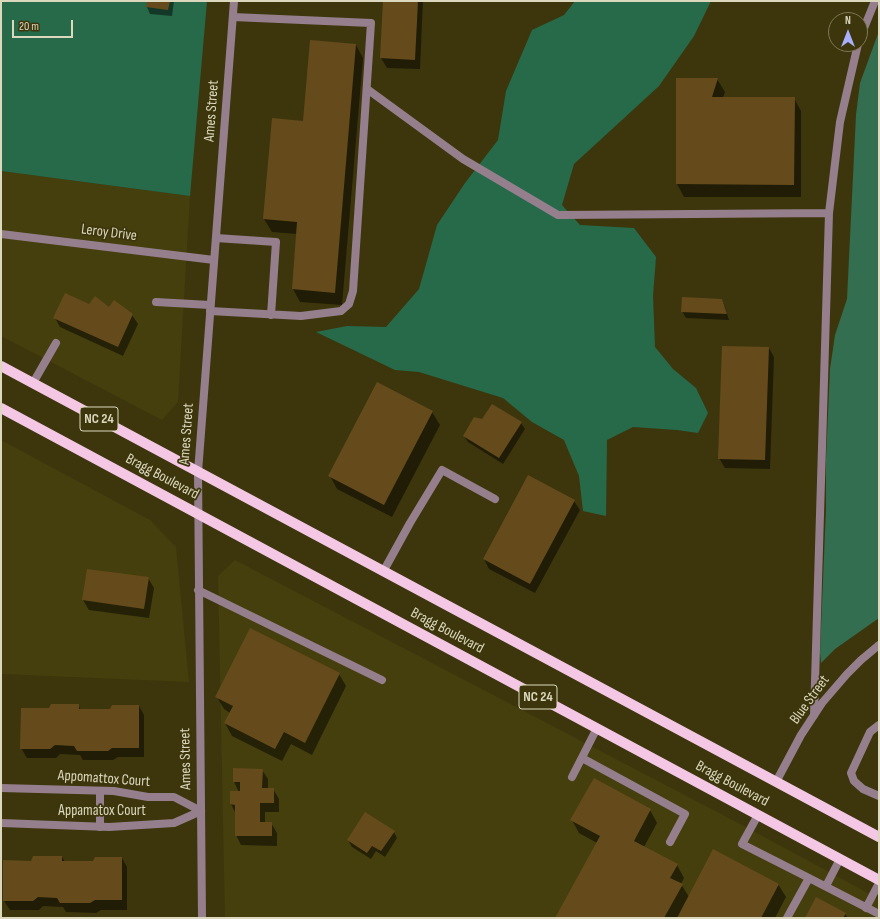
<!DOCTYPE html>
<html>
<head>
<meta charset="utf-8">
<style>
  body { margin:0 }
  #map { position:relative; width:880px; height:919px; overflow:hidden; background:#3d360d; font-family:"Sofia Sans Condensed",sans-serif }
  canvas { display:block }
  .frame { position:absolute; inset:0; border:2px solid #dcd8bd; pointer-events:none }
  .north { position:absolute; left:828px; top:12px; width:40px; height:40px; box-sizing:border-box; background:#3d360d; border:1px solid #7d7753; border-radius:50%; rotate:0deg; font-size:11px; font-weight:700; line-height:16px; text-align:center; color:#dcd8bd }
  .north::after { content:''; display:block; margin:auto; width:14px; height:18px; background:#a9b0fc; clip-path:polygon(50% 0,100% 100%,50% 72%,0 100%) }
  .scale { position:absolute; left:12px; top:20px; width:61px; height:18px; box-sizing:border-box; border:2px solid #dcd8bd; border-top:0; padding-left:5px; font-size:12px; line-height:14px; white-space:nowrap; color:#dcd8bd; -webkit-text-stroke:3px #3d360d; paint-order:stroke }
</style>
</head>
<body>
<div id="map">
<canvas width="880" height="919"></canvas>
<div class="frame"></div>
<div class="north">N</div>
<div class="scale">20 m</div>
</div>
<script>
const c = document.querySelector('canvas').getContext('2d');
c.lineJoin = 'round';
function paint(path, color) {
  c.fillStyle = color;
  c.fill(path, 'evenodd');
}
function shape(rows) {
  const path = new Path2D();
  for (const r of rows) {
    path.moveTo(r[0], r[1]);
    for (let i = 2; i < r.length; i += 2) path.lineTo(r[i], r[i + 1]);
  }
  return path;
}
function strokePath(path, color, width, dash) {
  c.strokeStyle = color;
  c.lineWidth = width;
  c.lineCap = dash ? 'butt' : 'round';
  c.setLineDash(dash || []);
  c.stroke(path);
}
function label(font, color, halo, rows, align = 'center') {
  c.font = font + ' "Sofia Sans Condensed",sans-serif';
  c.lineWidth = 3.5;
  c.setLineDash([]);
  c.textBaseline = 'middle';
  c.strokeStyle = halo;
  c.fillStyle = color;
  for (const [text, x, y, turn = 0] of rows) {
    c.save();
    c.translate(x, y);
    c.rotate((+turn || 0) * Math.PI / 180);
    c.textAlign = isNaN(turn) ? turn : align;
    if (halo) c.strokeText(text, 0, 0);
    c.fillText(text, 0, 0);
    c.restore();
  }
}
paint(shape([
  [1,171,190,196,178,402,162,420,1,336],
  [1,440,150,520,176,547,189,682,1,674],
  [235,560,742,825,879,899,879,918,225,918,218,576]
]), '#453e0d');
paint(shape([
  [879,31,879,618,835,649,821,663,820,652,826,509,826,459,830,369,835,335,847,299,856,115,860,83]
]), '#336e50');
paint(shape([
  [1,1,207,1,190,196,1,171],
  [575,1,711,1,694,36,659,86,574,164,562,205,580,225,634,228,656,257,653,296,655,347,673,369,696,388,708,413,698,433,677,430,633,427,607,440,606,516,583,511,579,476,564,440,532,422,503,398,419,372,395,370,316,332,347,326,386,327,419,289,437,225,465,183,498,140,506,91,532,30,564,15]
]), '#266a4a');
paint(shape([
  [148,1,174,1,172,16,150,14,147,7],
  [384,1,423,1,420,69,387,68,381,58],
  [356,45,363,58,342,305,300,302,293,289,297,234,272,232,264,219],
  [677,79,717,79,725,92,723,98,794,98,801,111,801,197,684,197,677,184],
  [722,300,725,307,729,320,686,318,682,311],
  [89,305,109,308,132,315,138,324,123,356,60,327,55,318],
  [769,348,774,357,770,469,725,468,719,458],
  [432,412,440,425,392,517,337,489,330,476],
  [482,420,521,423,525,429,503,464,468,442,464,436],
  [574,501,580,510,535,593,489,569,484,559],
  [148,578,154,588,149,618,89,610,83,600],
  [339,674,346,686,312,755,291,744,282,761,232,736,225,723,230,713,224,709,217,697],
  [78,705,81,710,111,710,139,706,144,715,144,757,118,757,113,760,83,760,80,755,60,754,56,758,27,758,21,748,49,709],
  [262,770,268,779,268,789,273,789,279,799,279,812,265,812,265,823,271,823,277,833,277,846,241,845,236,835,236,814,231,804,231,792,239,792,234,782],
  [650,810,657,823,644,847,677,865,684,878,681,884,689,897,778,884,786,897,775,918,556,918,597,843,579,833,572,820],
  [394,832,397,838,385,857,376,851,371,859,352,847,348,840],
  [62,857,65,862,93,862,122,858,127,867,127,910,101,910,96,913,66,912,63,907,43,906,39,910,10,910,4,901,32,862],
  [845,914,848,918,806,918]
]), '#0007');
paint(shape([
  [147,1,170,1,168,10,146,7],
  [383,1,418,1,415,60,380,58],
  [310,40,356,44,335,293,292,289,297,222,263,219,272,118,303,121],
  [676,78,718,78,712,97,795,97,794,185,676,184],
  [65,293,89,304,95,296,109,307,114,300,133,314,118,347,53,318],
  [682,297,722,299,727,314,681,312],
  [722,346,769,347,765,460,718,459],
  [377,382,433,411,384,505,328,476],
  [492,404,522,422,499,458,463,436,474,417,482,419],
  [528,475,575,500,530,584,483,559],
  [87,569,149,577,144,609,82,600],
  [250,628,340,673,305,743,284,732,275,749,224,723,233,706,215,697],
  [51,704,79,704,79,709,110,709,112,705,139,705,139,748,112,748,108,751,77,751,74,746,55,745,50,749,20,749,21,708,49,708],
  [233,768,263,769,262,788,274,788,274,803,260,803,260,822,272,822,272,836,235,836,235,805,230,804,230,791,240,791,240,782,233,782],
  [594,778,651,809,634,841,678,864,670,878,683,884,664,918,555,918,600,836,570,820],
  [365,812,395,831,381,851,372,846,367,853,347,840],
  [713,849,779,884,761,918,677,918],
  [33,856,62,856,62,861,93,861,95,857,122,857,122,900,95,900,90,903,60,903,57,898,38,897,33,901,3,901,3,860,31,861],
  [816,897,846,913,843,918,805,918]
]), '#654b1c');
strokePath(shape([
  [860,38,875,1],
  [367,89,463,159,558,215,829,213],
  [216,238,276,242,271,315],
  [156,302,210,305],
  [210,311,301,316,341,311,349,304,353,291,371,23,233,17],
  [33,383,56,343],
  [383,572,410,523,442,470,495,499],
  [198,590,382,680],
  [814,715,829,213,840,122,858,44],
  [879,725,870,732,851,773,854,781,863,789,879,796],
  [582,758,685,814,670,842],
  [572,777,597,728],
  [758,815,742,844,809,878,879,914],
  [100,827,100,791],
  [826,886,840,859],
  [866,908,879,883],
  [787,918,809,878]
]), '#957f8d', 8);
strokePath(shape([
  [1,234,214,260],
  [1,788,114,791,148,797,174,797,201,811],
  [1,823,109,827,174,823,201,811]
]), '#957f8d', 8);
strokePath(shape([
  [776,782,801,735,822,703,847,674,861,660,879,645],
  [202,918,198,472,234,1]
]), '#957f8d', 8);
strokePath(shape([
  [1,366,879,837],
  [1,408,879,880]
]), '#f4c8e5', 10);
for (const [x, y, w] of [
  [99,419,38],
  [538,697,38]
]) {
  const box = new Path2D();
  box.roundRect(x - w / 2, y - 12, w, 24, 3);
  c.fillStyle = '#3d360d';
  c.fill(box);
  strokePath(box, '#dcd8bd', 1);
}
label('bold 14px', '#dcd8bd', null, [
  ["NC 24",99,419],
  ["NC 24",538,697]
]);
label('15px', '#dcd8bd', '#3d360d', [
  ["Ames Street",212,111,-86],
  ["Leroy Drive",109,233,7],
  ["Ames Street",187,434,-86],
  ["Bragg Boulevard",162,477,28],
  ["Bragg Boulevard",447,631,28],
  ["Blue Street",810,700,-54],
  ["Ames Street",186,759,-91],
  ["Appomattox Court",104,779,4],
  ["Bragg Boulevard",732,784,28],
  ["Appamatox Court",102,811]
]);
</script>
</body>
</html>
